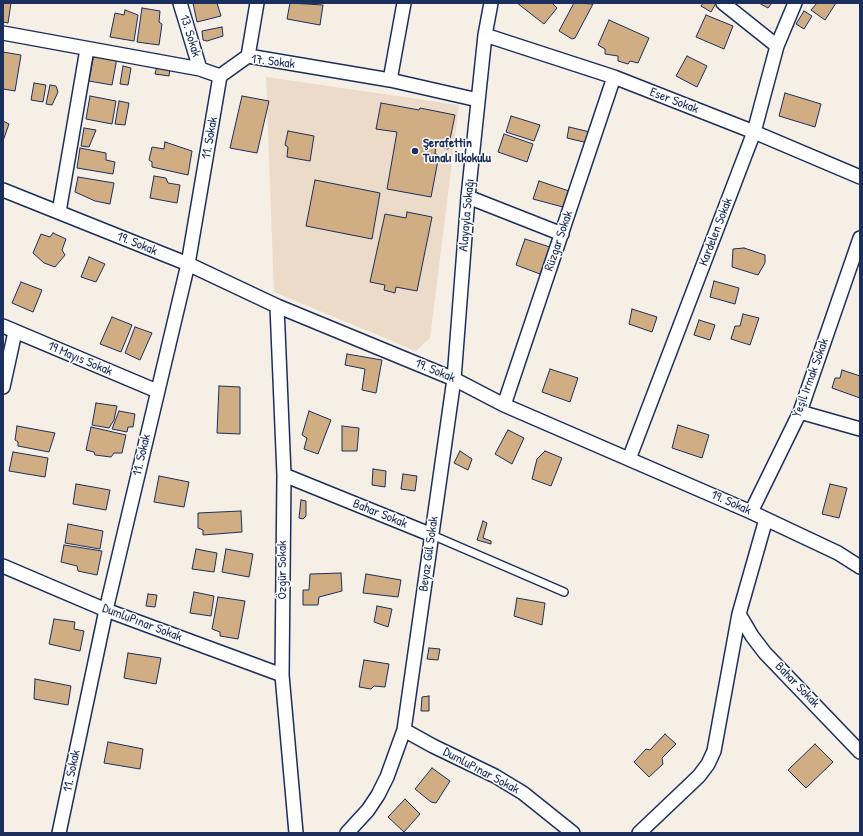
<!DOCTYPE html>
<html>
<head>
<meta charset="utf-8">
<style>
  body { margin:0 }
  #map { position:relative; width:863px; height:836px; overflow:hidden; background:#f6efe6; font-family:"Patrick Hand",sans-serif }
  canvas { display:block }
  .frame { position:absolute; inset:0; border:4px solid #1b2f5e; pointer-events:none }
</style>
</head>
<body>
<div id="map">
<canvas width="863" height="836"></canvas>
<div class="frame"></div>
</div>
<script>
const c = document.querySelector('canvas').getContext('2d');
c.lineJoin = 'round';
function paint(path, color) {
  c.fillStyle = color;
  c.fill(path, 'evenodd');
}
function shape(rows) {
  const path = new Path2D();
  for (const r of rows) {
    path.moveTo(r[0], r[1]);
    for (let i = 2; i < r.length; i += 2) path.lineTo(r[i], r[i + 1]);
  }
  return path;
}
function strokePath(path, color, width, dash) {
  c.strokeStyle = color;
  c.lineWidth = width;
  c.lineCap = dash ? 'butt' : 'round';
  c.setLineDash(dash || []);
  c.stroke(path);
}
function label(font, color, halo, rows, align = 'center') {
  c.font = font + ' "Patrick Hand",sans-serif';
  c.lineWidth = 3;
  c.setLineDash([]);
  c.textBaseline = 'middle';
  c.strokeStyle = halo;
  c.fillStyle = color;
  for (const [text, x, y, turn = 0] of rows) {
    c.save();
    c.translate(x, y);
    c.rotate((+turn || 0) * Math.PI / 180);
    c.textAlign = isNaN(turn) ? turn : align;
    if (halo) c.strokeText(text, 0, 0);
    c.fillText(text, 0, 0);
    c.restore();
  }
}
paint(shape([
  [266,77,459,105,430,338,416,351,274,292]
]), '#ebdbc8');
const building = shape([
  [3,3,11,3,8,23,3,22,3,3],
  [193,3,217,3,221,16,197,22,193,3],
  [290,3,323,5,320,25,287,19,290,3],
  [517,3,552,3,557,8,544,24,517,3],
  [574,3,593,4,575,38,572,39,559,31,574,3],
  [703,3,716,3,711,12,701,6,703,3],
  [759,3,772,3,768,8,759,3],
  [817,3,836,3,825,20,811,10,817,3],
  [142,8,160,11,159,22,162,24,159,45,137,42,142,8],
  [125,10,138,15,134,41,110,37,115,13,124,15,125,10],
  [804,11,812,16,804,29,796,24,804,11],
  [706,15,733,26,724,49,696,37,706,15],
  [609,20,649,38,638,63,630,61,628,64,618,61,618,56,605,54,605,49,598,45,609,20],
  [222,27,223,36,207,41,203,40,202,31,222,27],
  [3,52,21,55,15,91,3,89,3,52],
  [94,54,117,58,112,85,89,81,94,54],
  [687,56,707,66,697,87,676,76,687,56],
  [123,66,131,68,128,85,120,84,123,66],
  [157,66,170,68,169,76,155,74,157,66],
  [34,83,46,85,43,102,31,100,34,83],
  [50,85,56,86,58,92,52,105,46,104,50,85],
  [785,93,821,104,815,127,779,116,785,93],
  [90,96,116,101,112,124,86,119,90,96],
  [242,96,269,101,257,153,230,148,242,96],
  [119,101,129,103,125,125,115,124,119,101],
  [381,103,419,110,420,108,455,115,448,149,436,146,435,154,439,155,431,197,387,189,397,132,376,129,381,103],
  [511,116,540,125,534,141,506,132,511,116],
  [3,121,9,124,3,141,3,121],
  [569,127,590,132,588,143,567,138,569,127],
  [84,128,96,130,89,147,81,146,84,128],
  [288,131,314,136,310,161,287,157,288,147,285,145,288,131],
  [504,134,533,144,527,162,498,152,504,134],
  [165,142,192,151,188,175,152,167,152,162,149,160,152,147,164,149,165,142],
  [80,148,106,153,106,160,115,162,113,174,77,168,80,148],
  [154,176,166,178,168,183,180,185,177,203,150,198,154,176],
  [78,177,114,183,110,204,95,201,75,192,78,177],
  [315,180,380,193,372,239,306,226,315,180],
  [539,181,569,191,563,207,533,199,539,181],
  [407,212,432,217,417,291,396,287,395,293,384,290,385,285,370,282,385,214,406,218,407,212],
  [53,233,66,239,62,250,65,255,55,267,44,263,33,253,41,234,50,237,53,233],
  [525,239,550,247,540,274,516,265,525,239],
  [744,248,765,255,765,263,758,275,732,267,733,249,744,248],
  [89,257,105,264,96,282,81,277,89,257],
  [714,281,739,288,735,304,710,297,714,281],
  [21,282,42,290,33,312,12,303,21,282],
  [632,309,657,317,652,332,629,324,632,309],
  [743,314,759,318,750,345,731,339,735,326,740,326,743,314],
  [112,317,132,325,121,352,100,344,112,317],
  [699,320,715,325,710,340,694,335,699,320],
  [135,327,152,333,140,360,125,353,135,327],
  [347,354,382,360,376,393,362,390,365,369,345,365,347,354],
  [550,369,578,378,570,402,542,392,550,369],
  [842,370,860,376,860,398,832,388,835,378,840,378,842,370],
  [219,386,240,387,240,434,217,433,219,386],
  [96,403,117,406,114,420,109,428,92,425,96,403],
  [119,411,135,414,133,427,128,427,127,432,112,429,119,411],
  [309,411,331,420,318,454,304,449,307,438,302,435,309,411],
  [678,425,709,435,702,458,672,448,678,425],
  [17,426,55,433,49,452,18,446,18,442,15,440,17,426],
  [342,426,359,428,357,451,342,451,342,426],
  [91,427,126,435,122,453,114,453,111,457,95,455,94,452,86,450,91,427],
  [508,430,524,438,512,464,495,454,508,430],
  [460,451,472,459,468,470,454,463,460,451],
  [545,451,562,458,551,486,532,479,537,459,545,451],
  [13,452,48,458,45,477,9,471,13,452],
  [373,469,386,471,385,487,372,485,373,469],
  [403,474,417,476,415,491,401,489,403,474],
  [159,476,189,482,184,507,154,502,159,476],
  [76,484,110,490,106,510,73,504,76,484],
  [830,484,847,488,839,518,822,514,830,484],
  [301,500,306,501,306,516,303,519,299,518,301,500],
  [241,511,242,532,203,535,203,530,198,528,198,513,241,511],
  [483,521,487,523,483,538,491,541,491,544,477,540,483,521],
  [68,524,103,531,100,549,65,543,68,524],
  [64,545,102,551,97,575,78,571,77,566,61,562,64,545],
  [196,549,217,553,214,572,192,569,196,549],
  [226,549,253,554,249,577,222,572,226,549],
  [341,573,342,591,319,597,318,605,303,605,303,590,309,590,310,574,341,573],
  [366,574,401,580,398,597,363,593,366,574],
  [194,592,214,596,211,616,190,613,194,592],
  [148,594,157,595,155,607,146,606,148,594],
  [218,597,245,601,238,639,220,636,220,632,212,629,218,597],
  [517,598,545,603,542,625,514,616,517,598],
  [377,606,392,609,388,627,374,622,377,606],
  [54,619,75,622,74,629,84,631,80,651,49,644,54,619],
  [429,648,440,649,438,660,427,659,429,648],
  [128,653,161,658,156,684,124,678,128,653],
  [364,660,389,664,385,687,374,686,371,689,359,687,364,660],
  [35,679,71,686,68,705,34,699,35,679],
  [429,696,429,711,421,711,422,697,429,696],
  [665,734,676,744,662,758,663,764,649,777,634,762,646,749,650,750,665,734],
  [108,742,143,749,140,769,104,763,108,742],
  [815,744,833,762,806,788,788,770,815,744],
  [432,768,450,781,436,803,431,802,415,789,432,768],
  [405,799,420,814,404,832,388,817,405,799]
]);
paint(building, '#d1ad83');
strokePath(building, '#1b2f5e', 1);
const service = shape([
  [432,535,564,592]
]);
const minor = shape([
  [180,3,200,69],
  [723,3,777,46],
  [3,33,200,69,220,76,248,56,390,80,478,100],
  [485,35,614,77,754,132,860,177],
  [248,56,257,3],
  [390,80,404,3],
  [3,190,188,264,277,306,454,379,504,405,751,512,838,553,860,567],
  [468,197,562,234],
  [59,212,87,49],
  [277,306,284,475,282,675,296,833],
  [3,326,157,391],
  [3,387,15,332],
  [504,405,614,77],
  [800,412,860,429],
  [629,459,754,132,777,46,795,3],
  [284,475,432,535],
  [751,512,800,412,860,238],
  [3,566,106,610,282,675],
  [739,614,752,636,765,653,860,752],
  [404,730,433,746,495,776,523,793,573,833],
  [59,833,106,610,188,264,220,76],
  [347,833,368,810,378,795,387,777,404,730,454,379,468,197,485,35,491,3],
  [639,833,699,776,708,764,714,751,739,614,766,519]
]);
strokePath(service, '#1b2f5e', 10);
strokePath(minor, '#1b2f5e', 16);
strokePath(service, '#fff', 7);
strokePath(minor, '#fff', 13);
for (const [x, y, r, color] of [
  [415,151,4,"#1b2f5e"]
]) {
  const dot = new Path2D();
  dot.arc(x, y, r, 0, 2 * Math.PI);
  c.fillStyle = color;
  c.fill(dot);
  strokePath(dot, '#fff', 1.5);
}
label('13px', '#1b2f5e', '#fff', [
  ["13. Sokak",190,36,73],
  ["17. Sokak",273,62,7],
  ["Eser Sokak",674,101,21],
  ["11. Sokak",210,138,-80],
  ["Alayayla Sokağı",467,215,-85],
  ["Kardelen Sokak",716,232,-69],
  ["Rüzgar Sokak",559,241,-71],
  ["19. Sokak",137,244,22],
  ["19 Mayıs Sokak",80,359,23],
  ["19. Sokak",435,371,23],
  ["Yeşil Irmak Sokak",811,378,-70],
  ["11. Sokak",142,455,-77],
  ["19. Sokak",731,503,24],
  ["Bahar Sokak",380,514,22],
  ["Beyaz Gül Sokak",429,554,-82],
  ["Özgür Sokak",283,570,-90],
  ["DumluPınar Sokak",142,623,21],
  ["Bahar Sokak",797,685,46],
  ["11. Sokak",72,771,-78],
  ["DumluPınar Sokak",481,771,28]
]);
label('bold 13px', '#1b2f5e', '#fff', [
  ["Şerafettin",423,144],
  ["Tunalı İlkokulu",423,159]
], 'left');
</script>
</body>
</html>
